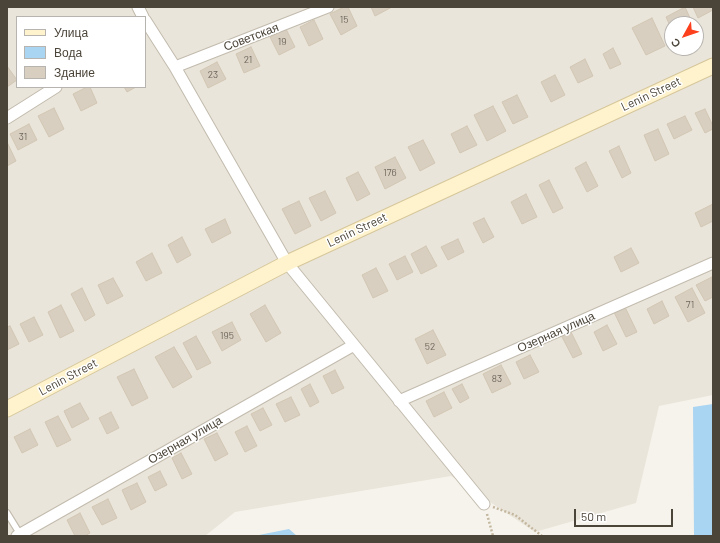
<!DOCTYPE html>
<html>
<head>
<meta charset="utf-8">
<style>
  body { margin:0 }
  #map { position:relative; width:720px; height:543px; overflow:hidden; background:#f6f3ec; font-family:Barlow,sans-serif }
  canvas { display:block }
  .frame { position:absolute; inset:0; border:8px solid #4b4439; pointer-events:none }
  .legend { position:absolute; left:16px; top:16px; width:130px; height:72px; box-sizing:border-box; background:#fff; border:1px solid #b7b4b0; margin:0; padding:5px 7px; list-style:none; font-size:12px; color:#4b4439 }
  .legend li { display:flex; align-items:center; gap:8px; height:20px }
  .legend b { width:20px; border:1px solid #b7b4b0 }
  .north { position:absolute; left:664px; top:16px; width:40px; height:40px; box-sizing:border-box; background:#fff; border:1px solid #b7b4b0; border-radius:50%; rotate:230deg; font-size:11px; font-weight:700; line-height:16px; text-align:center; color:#4b4439 }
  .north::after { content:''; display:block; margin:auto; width:14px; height:18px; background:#fc3f1d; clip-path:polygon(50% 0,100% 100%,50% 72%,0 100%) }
  .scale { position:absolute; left:574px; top:509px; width:99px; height:18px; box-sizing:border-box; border:2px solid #4b4439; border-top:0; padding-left:5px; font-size:12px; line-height:14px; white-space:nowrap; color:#4b4439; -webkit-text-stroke:3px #fff; paint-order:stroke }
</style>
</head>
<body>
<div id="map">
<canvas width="720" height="543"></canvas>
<div class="frame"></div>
<ul class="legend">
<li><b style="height:5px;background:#fff3cd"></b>Улица</li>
<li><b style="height:11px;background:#a9d4f2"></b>Вода</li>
<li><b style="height:11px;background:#d8cfc1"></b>Здание</li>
</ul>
<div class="north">С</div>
<div class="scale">50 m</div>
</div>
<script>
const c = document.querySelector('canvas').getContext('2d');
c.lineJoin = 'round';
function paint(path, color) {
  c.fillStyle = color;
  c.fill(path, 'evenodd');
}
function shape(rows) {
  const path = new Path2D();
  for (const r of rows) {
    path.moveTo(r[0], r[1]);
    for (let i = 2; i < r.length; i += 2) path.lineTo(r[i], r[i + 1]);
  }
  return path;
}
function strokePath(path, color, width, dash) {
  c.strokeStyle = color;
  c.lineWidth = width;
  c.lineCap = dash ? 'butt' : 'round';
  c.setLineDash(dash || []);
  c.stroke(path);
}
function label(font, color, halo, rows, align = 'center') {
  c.font = font + ' Barlow,sans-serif';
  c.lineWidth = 3;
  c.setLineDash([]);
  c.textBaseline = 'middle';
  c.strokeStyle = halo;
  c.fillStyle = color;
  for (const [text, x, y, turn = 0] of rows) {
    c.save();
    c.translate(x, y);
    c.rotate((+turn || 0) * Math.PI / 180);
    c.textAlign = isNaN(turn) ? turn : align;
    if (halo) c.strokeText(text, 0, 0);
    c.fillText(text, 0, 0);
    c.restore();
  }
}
paint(shape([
  [7,7,713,7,713,395,659,406,636,503,535,532,451,476,235,512,205,536,7,536],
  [17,17,145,17,145,87,17,87],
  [672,24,696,24,696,48,672,48]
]), '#eae5da');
paint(shape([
  [713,404,713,536,694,536,693,407],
  [289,529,297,536,254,536]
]), '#a9d4f2');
const building = shape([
  [344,7,348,7,357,26,341,35,330,14,344,7],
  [371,7,392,7,375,16,371,7],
  [685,7,690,18,679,24,672,24,671,28,666,17,685,7],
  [693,7,713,7,713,10,698,18,693,7],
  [652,18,665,46,646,55,632,28,652,18],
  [314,20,323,39,309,46,300,27,314,20],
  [286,29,295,47,279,55,270,37,286,29],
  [251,47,260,66,244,73,236,54,251,47],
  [613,48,621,64,610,69,603,54,613,48],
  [585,59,593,76,578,83,570,67,585,59],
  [217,62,226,79,208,88,200,71,217,62],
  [7,66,17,80,7,87,7,66],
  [555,75,565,95,551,102,541,82,555,75],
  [87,87,90,87,97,103,81,111,73,94,87,87],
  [124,87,136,87,127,92,124,87],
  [517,95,528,117,513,124,502,102,517,95],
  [493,106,506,131,487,141,474,115,493,106],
  [54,108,64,129,49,137,38,116,54,108],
  [705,109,713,126,713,129,705,133,695,113,705,109],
  [685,116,692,130,674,139,667,124,685,116],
  [29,124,37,140,18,150,10,134,29,124],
  [467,126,477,145,460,153,451,134,467,126],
  [658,129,669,154,655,161,644,135,658,129],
  [423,140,435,163,420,171,408,147,423,140],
  [7,142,16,161,7,166,7,142],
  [619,146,631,173,622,178,609,151,619,146],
  [395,157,406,178,385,189,375,167,395,157],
  [586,162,598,186,587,192,575,168,586,162],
  [358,172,370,194,357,201,346,178,358,172],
  [549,180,563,208,553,213,539,185,549,180],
  [325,191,336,213,321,221,309,198,325,191],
  [526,194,537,217,522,224,511,202,526,194],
  [299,201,311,226,295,234,282,209,299,201],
  [713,204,713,221,701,227,695,213,713,204],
  [484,218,494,237,483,243,473,223,484,218],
  [225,219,231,233,212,243,205,229,225,219],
  [182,237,191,255,177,263,168,245,182,237],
  [458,239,464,252,448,260,441,247,458,239],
  [426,246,437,266,421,274,411,254,426,246],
  [631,248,639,263,621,272,614,257,631,248],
  [152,253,162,273,146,281,136,262,152,253],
  [405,256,413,272,397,280,389,264,405,256],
  [376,268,388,291,373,298,362,275,376,268],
  [712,277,713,297,705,301,696,285,712,277],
  [113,278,123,296,107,304,98,285,113,278],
  [82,288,95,315,85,321,71,294,82,288],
  [692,288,705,313,688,322,675,297,692,288],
  [662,301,669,316,654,324,647,309,662,301],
  [61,305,74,331,60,338,48,312,61,305],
  [265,305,281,333,266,342,250,314,265,305],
  [624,305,637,332,626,337,613,310,624,305],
  [34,317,43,335,29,342,20,324,34,317],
  [232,322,241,340,222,351,212,332,232,322],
  [607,325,617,344,603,351,594,332,607,325],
  [10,326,19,344,7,350,7,327,10,326],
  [433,330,446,355,427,364,415,339,433,330],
  [570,330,582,354,573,358,561,335,570,330],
  [196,336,211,363,197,370,183,343,196,336],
  [174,347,192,377,173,388,155,357,174,347],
  [530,355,539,372,524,379,516,362,530,355],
  [501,365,511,384,492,393,483,374,501,365],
  [134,369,148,398,132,406,117,377,134,369],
  [335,370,344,388,332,394,323,376,335,370],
  [310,384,319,402,310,407,301,389,310,384],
  [462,384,469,398,460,403,452,389,462,384],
  [444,392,452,408,434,417,426,401,444,392],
  [291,397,300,415,285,422,276,404,291,397],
  [80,403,89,419,72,428,64,411,80,403],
  [263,408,272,425,260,431,251,414,263,408],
  [111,412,119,428,107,434,99,418,111,412],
  [58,416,71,440,57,447,45,422,58,416],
  [247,426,257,446,245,452,235,432,247,426],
  [30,429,38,445,22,453,14,437,30,429],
  [217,433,228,454,215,461,204,439,217,433],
  [181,453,192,474,182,479,172,458,181,453],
  [160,471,167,485,155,491,148,477,160,471],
  [137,483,146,502,131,510,122,490,137,483],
  [108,499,117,518,102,525,92,507,108,499],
  [80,513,90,533,85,536,75,536,67,520,80,513]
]);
paint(building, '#d8cfc1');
strokePath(building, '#d3c7b4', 1);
const lane = shape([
  [7,513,20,534]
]);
const street = shape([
  [138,7,143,17],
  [145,20,175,67,287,263,484,504],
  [175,67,328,7],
  [7,118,56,87],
  [399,401,713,263],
  [17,536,354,345]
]);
const secondary = shape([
  [7,409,287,263,713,66]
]);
strokePath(lane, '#c2bbae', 8);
strokePath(street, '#c2bbae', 13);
strokePath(secondary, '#d6c79b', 17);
strokePath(shape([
  [493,507,515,515,542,536],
  [487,514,493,536]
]), '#c4b79f', 2.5, [2, 2]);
strokePath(lane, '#fff', 5.5);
strokePath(street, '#fff', 11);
strokePath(secondary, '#fff3cd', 15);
label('10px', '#6e675b', null, [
  ["15",344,20],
  ["19",282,42],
  ["21",248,60],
  ["23",213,75],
  ["31",23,137],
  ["176",390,173],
  ["71",690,305],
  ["195",227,336],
  ["52",430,347],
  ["83",497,379]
]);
label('12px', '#4b4439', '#fff', [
  ["Советская",251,37,-21],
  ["Lenin Street",651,94,-25],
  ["Lenin Street",357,230,-25],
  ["Озерная улица",556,332,-24],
  ["Lenin Street",68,377,-28],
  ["Озерная улица",185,440,-30]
]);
</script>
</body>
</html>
